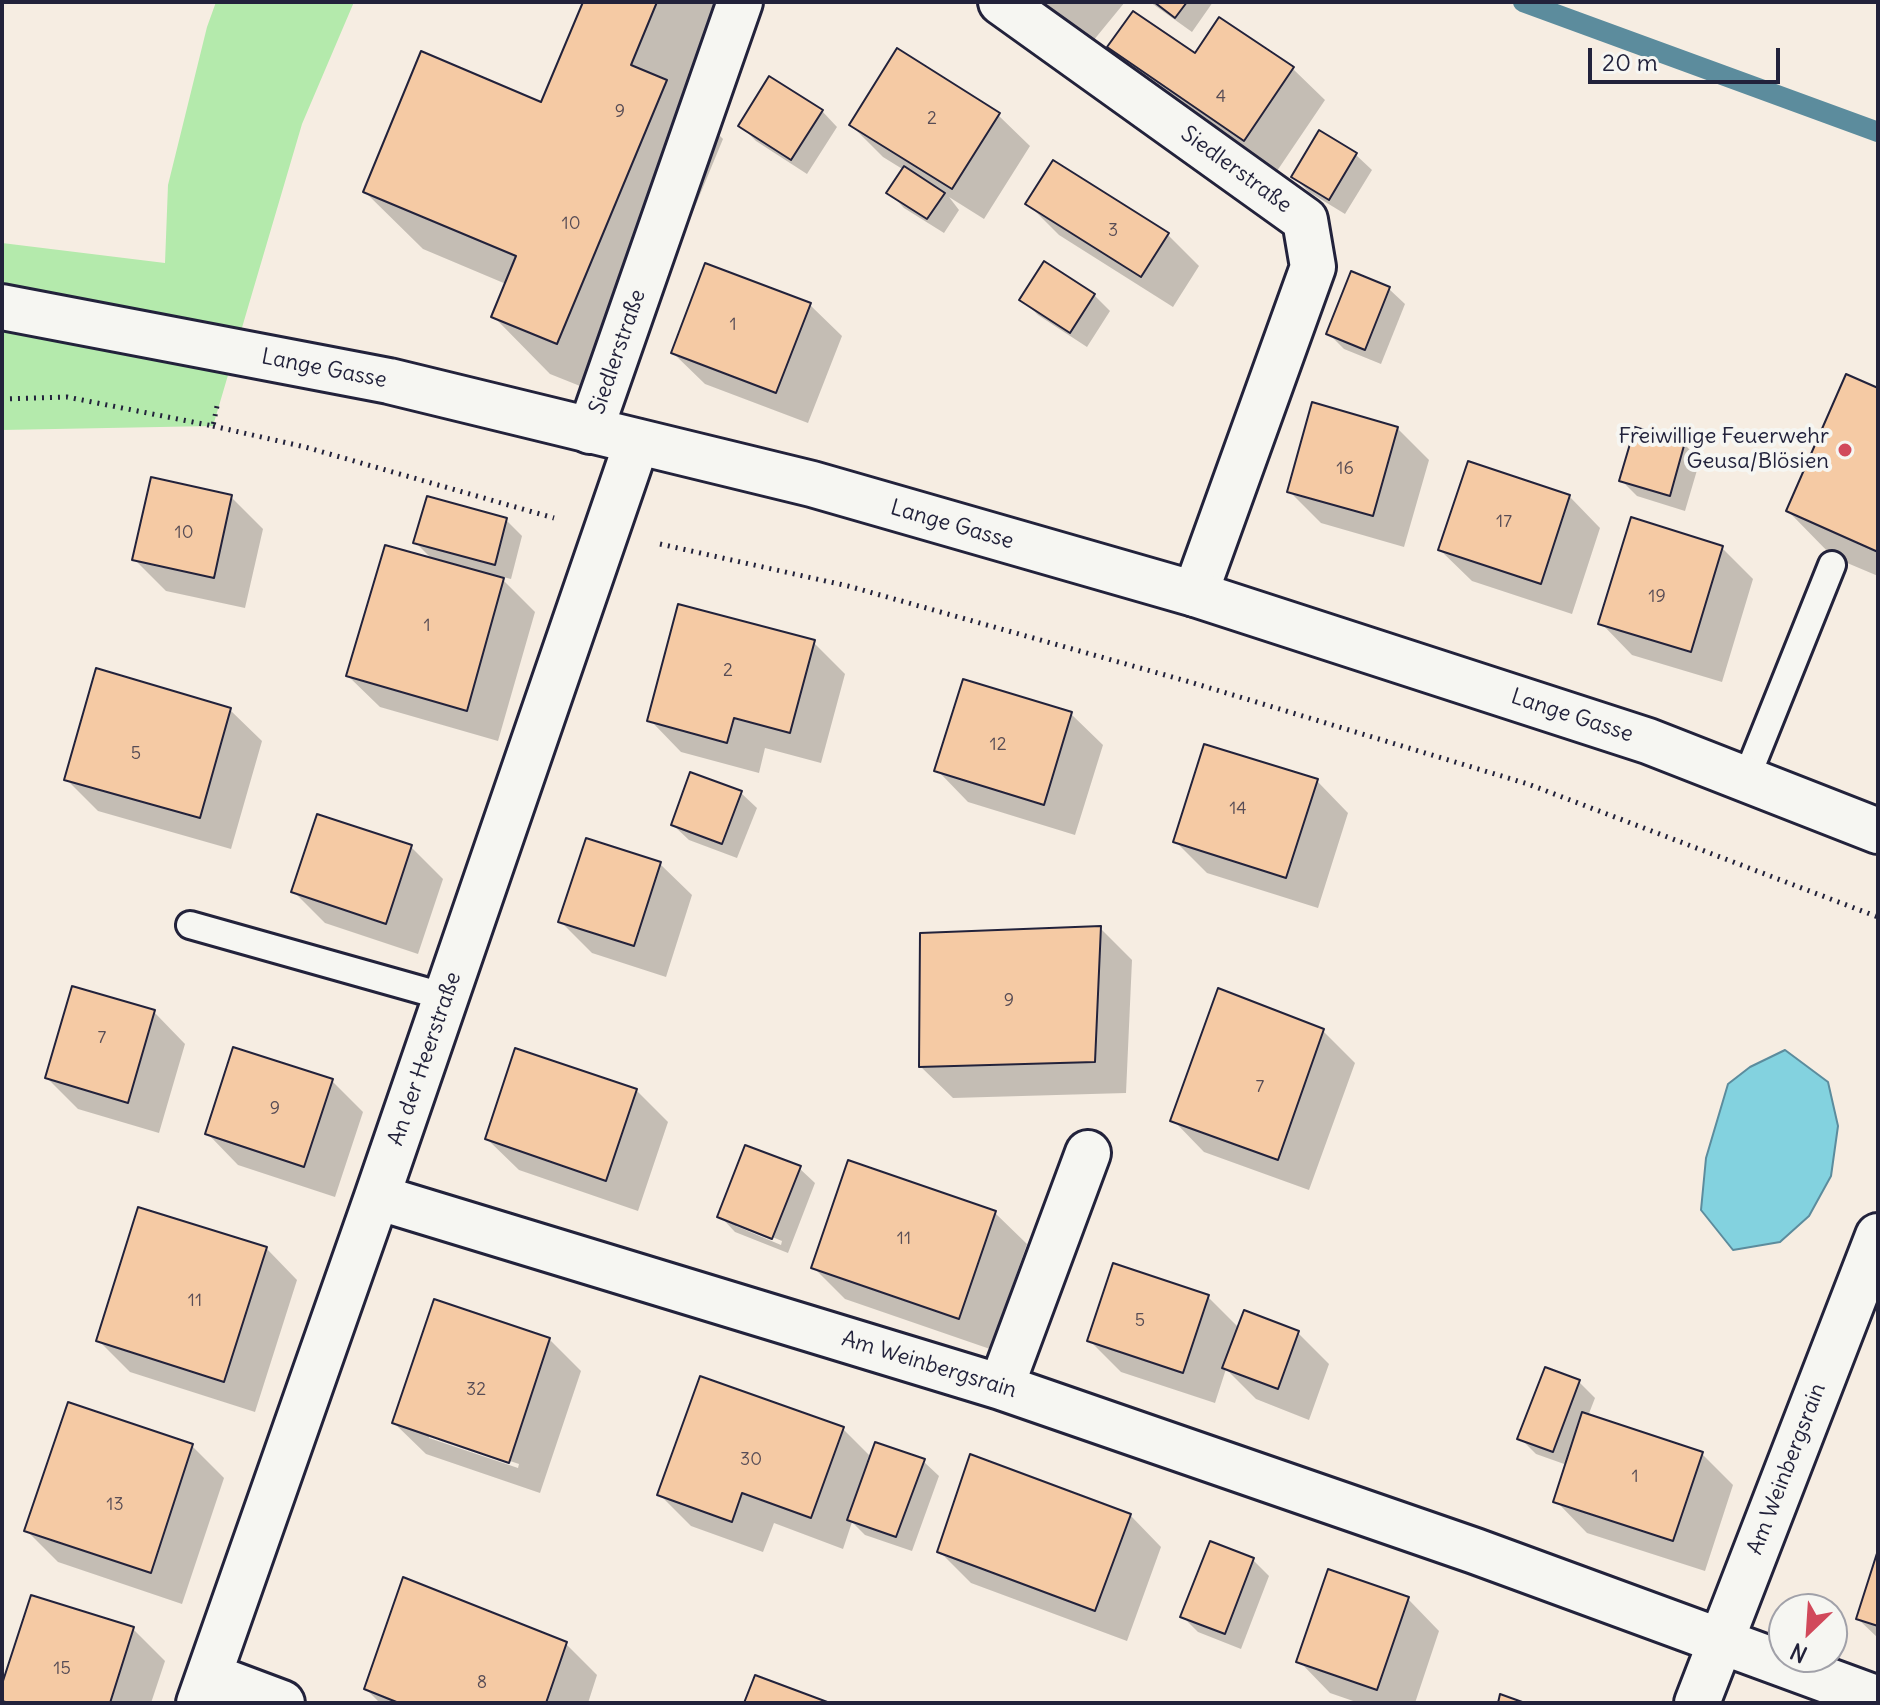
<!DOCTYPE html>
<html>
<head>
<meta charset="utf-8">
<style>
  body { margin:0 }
  #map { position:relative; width:1880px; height:1705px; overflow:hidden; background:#f6ede2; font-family:Delius,sans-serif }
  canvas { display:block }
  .frame { position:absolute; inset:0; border:4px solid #22223b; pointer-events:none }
  .north { position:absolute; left:1768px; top:1593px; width:80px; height:80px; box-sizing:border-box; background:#f6f6f2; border:2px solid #a1a1a9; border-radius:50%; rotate:205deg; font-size:22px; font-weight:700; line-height:32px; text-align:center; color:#22223b }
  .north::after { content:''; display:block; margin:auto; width:28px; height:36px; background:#d1495b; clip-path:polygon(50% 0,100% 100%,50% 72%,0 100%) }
  .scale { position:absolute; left:1588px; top:48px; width:192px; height:36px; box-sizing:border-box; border:4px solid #22223b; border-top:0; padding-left:10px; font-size:24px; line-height:28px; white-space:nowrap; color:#22223b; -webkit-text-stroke:6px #f6f6f2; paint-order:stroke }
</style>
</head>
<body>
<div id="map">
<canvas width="1880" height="1705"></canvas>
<div class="frame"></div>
<div class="north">N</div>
<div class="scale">20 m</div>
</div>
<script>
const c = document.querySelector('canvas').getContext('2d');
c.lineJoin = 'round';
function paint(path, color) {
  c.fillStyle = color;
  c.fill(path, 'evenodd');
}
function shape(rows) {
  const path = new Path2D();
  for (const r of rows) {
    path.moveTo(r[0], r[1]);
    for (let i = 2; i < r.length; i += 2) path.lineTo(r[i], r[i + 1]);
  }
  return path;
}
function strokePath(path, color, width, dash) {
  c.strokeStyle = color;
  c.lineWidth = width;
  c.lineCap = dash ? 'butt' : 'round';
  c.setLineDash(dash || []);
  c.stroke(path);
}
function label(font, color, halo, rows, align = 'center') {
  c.font = font + ' Delius,sans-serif';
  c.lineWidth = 8;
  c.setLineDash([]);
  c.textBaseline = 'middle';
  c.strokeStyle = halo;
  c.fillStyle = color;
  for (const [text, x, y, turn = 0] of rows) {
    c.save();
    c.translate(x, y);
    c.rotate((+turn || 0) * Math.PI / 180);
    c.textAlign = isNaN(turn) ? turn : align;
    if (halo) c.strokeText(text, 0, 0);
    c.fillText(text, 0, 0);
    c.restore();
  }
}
paint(shape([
  [216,2,354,2,302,124,213,426,2,430,2,243,165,263,168,185,207,27]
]), '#b4eaac');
const water = shape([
  [1785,1050,1828,1082,1838,1126,1831,1176,1809,1216,1780,1242,1733,1250,1701,1210,1706,1158,1728,1084,1750,1067,1785,1050]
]);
paint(water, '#83d2df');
strokePath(water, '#5c8c9d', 2);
paint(shape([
  [585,2,738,2,693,109,723,139,615,400,550,374,493,316,506,284,423,249,365,192,543,104],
  [1044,2,1125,2,1093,41],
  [1150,2,1213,2,1192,32],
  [1220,20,1293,69,1325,100,1277,171,1141,79,1110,47,1195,55],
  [822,111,837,127,807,174,756,141,740,125],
  [998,115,1030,146,984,219,949,197,959,210,944,233,904,208,889,192,904,170,883,157,851,125],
  [1356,155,1372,170,1345,214,1309,192,1293,176],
  [1028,204,1168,235,1199,266,1173,307,1059,235],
  [1389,289,1405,304,1381,364,1344,349,1328,333],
  [1094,295,1110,311,1087,347,1038,315,1022,299],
  [810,305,842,336,808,423,705,384,673,353],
  [1878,390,1878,576,1833,557,1788,511],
  [1397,428,1429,460,1404,547,1321,523,1289,491],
  [1684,444,1700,460,1685,511,1637,496,1621,480],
  [1569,496,1600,528,1572,614,1472,581,1440,550],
  [231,497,263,529,245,608,166,591,134,559],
  [506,520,522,536,511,579,499,576,535,612,498,741,380,707,348,676,434,561,415,542],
  [1722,548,1753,579,1722,682,1632,655,1601,623],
  [813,642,845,674,821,763,765,748,759,773,681,752,650,720],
  [230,710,262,741,231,849,98,811,66,779],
  [1071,714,1103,745,1075,835,968,802,937,770],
  [1317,781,1348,813,1318,908,1207,873,1175,841],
  [741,793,757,808,737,858,689,840,673,825],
  [587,840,660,864,692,895,666,977,592,953,560,921],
  [411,847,443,879,418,954,325,923,293,891],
  [1100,928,1132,960,1126,1093,953,1098,921,1067],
  [154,1012,185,1044,159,1133,78,1109,47,1078],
  [1323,1031,1355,1063,1309,1190,1204,1152,1173,1120],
  [332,1081,363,1112,335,1197,238,1165,207,1133],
  [636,1090,668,1122,638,1211,519,1170,487,1139],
  [799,1168,815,1183,788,1253,735,1232,720,1216],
  [736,1222,782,1241,781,1245,736,1226],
  [995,1213,1027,1244,990,1349,845,1299,813,1267],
  [266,1248,297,1280,255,1412,130,1372,98,1340],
  [1208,1297,1239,1328,1298,1333,1329,1364,1309,1420,1256,1399,1226,1369,1215,1403,1121,1372,1089,1340],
  [549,1339,581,1371,540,1493,426,1454,394,1423],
  [429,1434,519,1464,518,1468,429,1438],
  [1579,1382,1595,1398,1588,1416,1701,1453,1733,1485,1705,1571,1587,1533,1556,1501,1567,1465,1536,1454,1520,1438],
  [843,1429,871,1457,923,1461,939,1476,912,1551,865,1535,852,1522,843,1549,774,1523,763,1552,691,1526,660,1495],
  [192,1446,224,1478,182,1604,58,1562,27,1531],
  [1130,1515,1161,1547,1127,1641,971,1583,940,1552],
  [1878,1557,1878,1638,1858,1619],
  [1253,1560,1269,1576,1241,1649,1198,1632,1183,1617],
  [1408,1599,1439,1631,1415,1703,1359,1703,1330,1693,1299,1661],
  [133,1629,165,1661,151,1703,2,1701,2,1691],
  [566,1644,597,1675,588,1703,380,1703,366,1689]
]), '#0003');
strokePath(shape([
  [1523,2,1878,132]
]), '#5c8c9d', 20);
const building = shape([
  [583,2,657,2,631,65,667,80,557,344,491,317,516,256,363,192,421,51,541,102,583,2],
  [1154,2,1187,2,1175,18,1154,2],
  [1133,11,1195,53,1219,17,1294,67,1244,141,1107,47,1133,11],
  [897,48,1000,113,952,189,849,125,897,48],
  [769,76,823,110,791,160,738,126,769,76],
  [1319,130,1357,153,1329,200,1291,177,1319,130],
  [1053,160,1169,233,1141,277,1025,204,1053,160],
  [904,166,945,193,927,219,886,193,904,166],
  [1044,261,1095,294,1070,333,1019,300,1044,261],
  [705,263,811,303,776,393,671,353,705,263],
  [1351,271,1390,287,1365,350,1326,334,1351,271],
  [1846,374,1878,388,1878,552,1786,511,1846,374],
  [1312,402,1398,427,1373,516,1287,492,1312,402],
  [1635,427,1685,442,1670,496,1619,481,1635,427],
  [1468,461,1570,495,1541,584,1438,550,1468,461],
  [151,477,232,495,214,578,132,560,151,477],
  [427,496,507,518,495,565,413,543,427,496],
  [1631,517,1723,546,1691,652,1598,624,1631,517],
  [385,545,504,578,467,711,346,676,385,545],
  [678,604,815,640,790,733,734,718,727,743,647,721,678,604],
  [96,668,231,708,200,818,64,780,96,668],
  [963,679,1072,712,1044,805,934,771,963,679],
  [1204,744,1318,779,1286,878,1173,842,1204,744],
  [690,772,742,791,722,844,671,825,690,772],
  [317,814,412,845,386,924,291,892,317,814],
  [586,838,661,862,634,946,558,922,586,838],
  [1101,926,1095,1062,919,1067,920,933,1101,926],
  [72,986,155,1010,128,1103,45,1078,72,986],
  [1218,988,1324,1029,1278,1160,1170,1121,1218,988],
  [233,1047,333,1079,304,1167,205,1134,233,1047],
  [515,1048,637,1089,606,1181,485,1139,515,1048],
  [745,1145,801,1166,772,1239,717,1217,745,1145],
  [848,1160,996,1211,959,1319,811,1268,848,1160],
  [138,1207,267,1247,224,1382,96,1341,138,1207],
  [1113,1263,1209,1295,1183,1373,1087,1341,1113,1263],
  [434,1299,550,1338,509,1463,392,1423,434,1299],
  [1244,1310,1299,1331,1278,1389,1222,1368,1244,1310],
  [1545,1367,1580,1380,1553,1452,1517,1439,1545,1367],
  [700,1376,844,1427,811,1518,742,1493,732,1522,657,1495,700,1376],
  [68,1402,193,1444,151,1573,24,1531,68,1402],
  [1582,1412,1703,1452,1673,1541,1553,1502,1582,1412],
  [875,1442,925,1459,896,1537,847,1520,875,1442],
  [970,1454,1131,1514,1095,1611,937,1552,970,1454],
  [1210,1541,1254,1558,1225,1634,1180,1617,1210,1541],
  [1878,1550,1878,1626,1856,1619,1878,1550],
  [1328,1569,1409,1597,1377,1690,1296,1662,1328,1569],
  [403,1577,567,1642,546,1703,399,1703,364,1689,403,1577],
  [31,1595,134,1627,110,1703,9,1703,2,1701,2,1684,31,1595],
  [755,1675,830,1703,744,1703,755,1675],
  [1500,1694,1525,1703,1498,1703,1500,1694]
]);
paint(building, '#f5caa4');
strokePath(building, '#22223b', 2);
const lane = shape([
  [1746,779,1832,565],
  [190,925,446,997]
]);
const street = shape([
  [1001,2,1305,220,1313,267,1195,594],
  [590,431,740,2],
  [377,1197,1001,1387,1475,1551,1878,1699],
  [1001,1387,1088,1153],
  [210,1676,282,1703],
  [199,1703,377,1197,637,442],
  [1697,1703,1878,1236]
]);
const secondary = shape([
  [2,307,389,381,812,484,1195,594,1648,741,1878,831]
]);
strokePath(lane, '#22223b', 32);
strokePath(street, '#22223b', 50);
strokePath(secondary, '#22223b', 50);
strokePath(shape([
  [2,399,67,397,213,426,217,406],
  [213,426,305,447,554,518],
  [660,544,848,586,1190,682,1528,784,1878,917]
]), '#22223b', 5, [2, 6]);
strokePath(lane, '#f6f6f2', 26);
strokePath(street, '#f6f6f2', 44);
strokePath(secondary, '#f6f6f2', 44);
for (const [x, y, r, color] of [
  [1845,450,8,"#d1495b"]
]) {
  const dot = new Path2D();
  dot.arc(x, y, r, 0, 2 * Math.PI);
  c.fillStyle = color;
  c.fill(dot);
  strokePath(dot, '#f6f6f2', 3);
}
label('18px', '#574c55', null, [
  ["4",1221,97],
  ["9",620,112],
  ["2",932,119],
  ["10",571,224],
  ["3",1113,231],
  ["1",733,325],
  ["16",1345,469],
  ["17",1504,522],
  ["10",184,533],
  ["19",1657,597],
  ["1",427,626],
  ["2",728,671],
  ["12",998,745],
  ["5",136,754],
  ["14",1238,809],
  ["9",1009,1001],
  ["7",102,1038],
  ["7",1260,1087],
  ["9",275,1109],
  ["11",904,1239],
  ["11",195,1301],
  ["5",1140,1321],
  ["32",476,1390],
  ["30",751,1460],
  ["1",1635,1477],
  ["13",115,1505],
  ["15",62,1669],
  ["8",482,1683]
]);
label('22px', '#22223b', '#f6f6f2', [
  ["Siedlerstraße",1236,170,36],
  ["Siedlerstraße",618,352,-71],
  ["Lange Gasse",324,369,11],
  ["Lange Gasse",952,525,16],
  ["Lange Gasse",1572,716,18],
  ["An der Heerstraße",425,1059,-71],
  ["Am Weinbergsrain",929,1365,17],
  ["Am Weinbergsrain",1787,1469,-69]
]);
label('22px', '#22223b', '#f6f6f2', [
  ["Freiwillige Feuerwehr",1829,437],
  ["Geusa/Blösien",1829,462]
], 'right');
</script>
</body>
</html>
